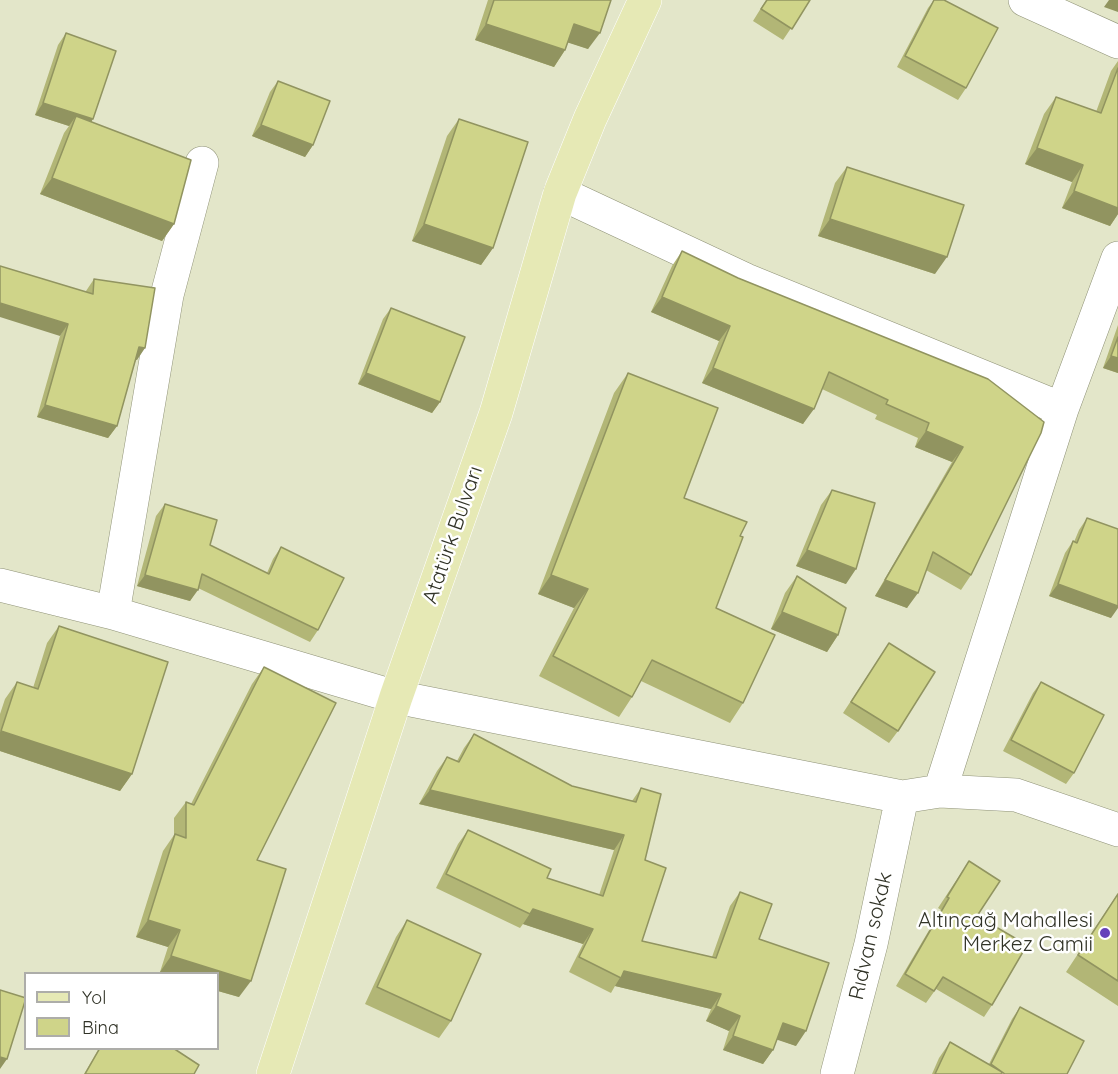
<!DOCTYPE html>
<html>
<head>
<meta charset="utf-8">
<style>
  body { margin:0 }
  #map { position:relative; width:1118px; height:1074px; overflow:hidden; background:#e3e6c9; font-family:Quicksand,sans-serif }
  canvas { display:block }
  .legend { position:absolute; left:24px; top:972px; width:195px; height:78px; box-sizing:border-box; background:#fff; border:2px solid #adada9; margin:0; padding:8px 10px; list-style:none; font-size:18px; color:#313327 }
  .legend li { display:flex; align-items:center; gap:12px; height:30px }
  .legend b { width:30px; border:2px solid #adada9 }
</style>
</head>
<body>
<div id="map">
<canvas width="1118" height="1074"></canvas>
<ul class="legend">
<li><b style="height:8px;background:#e6e9b5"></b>Yol</li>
<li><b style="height:16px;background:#cfd489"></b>Bina</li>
</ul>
</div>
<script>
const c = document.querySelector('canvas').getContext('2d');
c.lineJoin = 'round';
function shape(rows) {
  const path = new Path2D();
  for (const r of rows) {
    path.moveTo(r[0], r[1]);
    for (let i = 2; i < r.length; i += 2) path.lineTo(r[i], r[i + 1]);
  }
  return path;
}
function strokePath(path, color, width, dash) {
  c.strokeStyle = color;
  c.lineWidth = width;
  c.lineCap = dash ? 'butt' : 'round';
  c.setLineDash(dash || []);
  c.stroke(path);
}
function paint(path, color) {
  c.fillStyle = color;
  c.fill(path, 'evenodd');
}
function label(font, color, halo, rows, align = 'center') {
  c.font = font + ' Quicksand,sans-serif';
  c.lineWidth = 5;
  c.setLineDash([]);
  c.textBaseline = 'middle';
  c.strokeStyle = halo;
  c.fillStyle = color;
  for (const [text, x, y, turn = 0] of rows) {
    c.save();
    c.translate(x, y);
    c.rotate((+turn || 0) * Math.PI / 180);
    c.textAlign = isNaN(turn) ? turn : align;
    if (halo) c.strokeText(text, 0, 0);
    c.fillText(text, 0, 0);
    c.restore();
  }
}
const minor = shape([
  [1025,0,1118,42],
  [560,193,746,280,1062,409],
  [0,585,113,613,396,697,902,797,940,791,1016,795,1118,830],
  [113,613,167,295,202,163],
  [940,791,1062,409,1118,258],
  [837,1074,871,944,902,797]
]);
const major = shape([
  [273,1074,396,697,496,413,560,193,590,119,645,0]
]);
strokePath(minor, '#8f9277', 34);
strokePath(major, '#fff', 34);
strokePath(minor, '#fff', 33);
strokePath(major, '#e6e9b5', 33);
paint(shape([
  [488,0,611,0,588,49,568,42,565,50,554,67,475,40],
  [766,0,810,0,783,40,753,21],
  [934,0,944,0,966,88,958,100,897,67,928,8],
  [66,33,92,122,174,224,162,241,40,194,64,133,69,126,35,115,58,45],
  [1118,61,1118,214,1110,226,1062,208,1072,182,1025,164,1044,114,1056,97,1096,112,1111,71],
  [278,81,313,145,305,157,252,136,270,92],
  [459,119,493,248,481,265,412,241,447,136],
  [847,167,935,274,818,236,835,183],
  [682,251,738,278,988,379,971,575,961,590,926,570,907,608,875,596,952,462,915,447,918,438,875,419,877,415,822,389,803,424,702,383,719,341,651,312,672,266],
  [94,279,137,360,136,359,117,426,108,438,37,417,60,336,86,291],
  [391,308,440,402,432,413,358,384,383,319],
  [1118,325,1118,373,1103,368],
  [628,373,684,498,740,536,716,608,743,703,730,723,641,681,632,697,619,717,539,676,574,608,538,594,614,393],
  [832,490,846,584,796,566,821,505],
  [165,504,210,545,267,573,273,559,281,547,318,630,310,642,198,588,190,601,137,586,156,516],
  [1087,518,1111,618,1049,596,1065,553,1073,541,1074,542,1079,530],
  [797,576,838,635,827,652,771,629,785,593],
  [59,626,132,774,120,791,0,751,0,714,5,699,17,682,33,688,47,643],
  [889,643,898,731,889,743,843,713],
  [264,667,257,860,239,997,218,991,218,974,163,974,160,972,168,947,136,937,163,851,174,835,174,818,186,802,191,804,252,684],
  [1041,682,1074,773,1066,784,1003,751,1033,693],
  [474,734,572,786,632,801,641,788,645,860,642,941,712,957,730,906,740,892,759,939,796,1046,777,1039,773,1050,763,1064,723,1050,729,1031,706,1021,711,1009,615,986,611,993,569,972,583,944,523,924,520,928,436,888,458,844,468,830,547,878,599,895,614,850,419,804,437,771,447,757,457,761,464,748],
  [969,861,977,916,992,1005,984,1017,936,989,926,1003,896,986,941,910,938,908],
  [1118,893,1118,1006,1066,972],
  [407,920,451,1021,439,1038,365,1004,396,937],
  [1020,1007,1067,1074,932,1074,939,1058,950,1042,989,1064,1012,1019],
  [99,1048,173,1048,194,1074,84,1074]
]), '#b2b676');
paint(shape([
  [1109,0,1118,0,1118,12,1104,7],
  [486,24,565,50,554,67,475,40],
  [574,24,600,33,588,49,563,41],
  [43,103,93,119,85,131,76,116,69,126,35,115],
  [261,125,313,145,305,157,252,136],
  [1037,148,1083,165,1072,182,1025,164],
  [52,178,174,224,162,241,40,194],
  [1074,191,1118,208,1118,214,1110,226,1062,208],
  [830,219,947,257,935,274,818,236],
  [424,224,493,248,481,265,412,241],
  [662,297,730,326,719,341,651,312],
  [0,303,68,324,60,336,0,317],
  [139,347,145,348,137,360,131,359],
  [1111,356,1118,358,1118,373,1103,368],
  [713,368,814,409,803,424,702,383],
  [366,373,440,402,432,413,358,384],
  [45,405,117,426,108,438,37,417],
  [926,431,963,447,952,462,915,447],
  [807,550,856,569,846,584,796,566],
  [145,575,198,590,190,601,137,586],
  [551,575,588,589,574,608,538,594],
  [885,580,918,593,907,608,875,596],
  [1058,584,1118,606,1118,608,1111,618,1049,596],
  [782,612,838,635,827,652,771,629],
  [1,731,132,774,120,791,0,751,0,732],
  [430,790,624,835,614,850,419,804],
  [533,909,593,929,583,944,523,924],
  [148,920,180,930,168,947,136,937],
  [171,956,251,981,239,997,218,991,218,974,163,974,160,972],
  [624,971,721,994,711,1009,615,986],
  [716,1006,740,1016,729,1031,706,1021],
  [783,1023,806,1031,796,1046,772,1038],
  [733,1036,773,1050,763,1064,723,1050],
  [0,1057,7,1059,0,1069]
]), '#919460');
const building = shape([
  [494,0,611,0,600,33,574,24,565,50,486,24,494,0],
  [767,0,810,0,792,29,761,9,767,0],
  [934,0,944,0,998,28,966,88,905,56,934,0],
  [66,33,116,51,93,119,43,103,66,33],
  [1118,68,1118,208,1074,191,1083,165,1037,148,1056,97,1101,113,1118,68],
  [278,81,330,101,313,145,261,125,278,81],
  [76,116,191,160,174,224,52,178,76,116],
  [459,119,528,142,493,248,424,224,459,119],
  [847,167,964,205,947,257,830,219,847,167],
  [682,251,738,278,988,379,1044,422,1041,433,971,575,933,552,918,593,885,580,963,447,926,431,929,423,886,404,888,400,829,372,814,409,713,368,730,326,662,297,682,251],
  [0,266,93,294,94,279,155,288,145,348,139,347,117,426,45,405,68,324,0,303,0,266],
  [391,308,465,337,440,402,366,373,391,308],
  [1118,337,1118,358,1111,356,1118,337],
  [628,373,718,408,684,498,747,522,740,536,743,537,716,608,775,635,743,703,652,660,632,697,553,656,588,589,551,575,628,373],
  [832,490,875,503,856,569,807,550,832,490],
  [165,504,217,520,210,545,269,574,281,547,344,578,318,630,202,574,198,590,145,575,165,504],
  [1087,518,1118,529,1118,606,1058,584,1073,541,1077,543,1087,518],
  [797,576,846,608,838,635,782,612,797,576],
  [59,626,168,662,132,774,1,731,17,682,38,689,59,626],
  [889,643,935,672,898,731,851,702,889,643],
  [264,667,336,703,257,860,286,869,251,981,171,956,180,930,148,920,175,834,186,838,186,802,194,805,264,667],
  [1041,682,1104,715,1074,773,1011,740,1041,682],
  [474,734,572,786,636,802,641,788,661,794,645,860,666,868,642,941,716,958,740,892,772,904,759,939,829,963,806,1031,783,1023,773,1050,733,1036,740,1016,716,1006,721,994,624,971,621,978,579,957,593,929,533,909,530,914,446,874,468,830,551,869,547,878,603,896,624,835,430,790,447,757,459,762,474,734],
  [969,861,1000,881,977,916,1027,945,992,1005,943,977,934,991,905,974,949,898,947,897,969,861],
  [1118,894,1118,981,1078,955,1118,894],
  [407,920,481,954,451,1021,377,987,407,920],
  [0,990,26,998,7,1059,0,1057,0,990],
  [1020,1007,1084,1041,1067,1074,1005,1074,991,1064,1020,1007],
  [950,1042,1002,1072,1001,1074,935,1074,950,1042],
  [100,1048,173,1048,199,1065,194,1074,85,1074,100,1048]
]);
paint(building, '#cfd489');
strokePath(building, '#919460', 1.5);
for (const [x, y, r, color] of [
  [1105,933,6,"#6541ba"]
]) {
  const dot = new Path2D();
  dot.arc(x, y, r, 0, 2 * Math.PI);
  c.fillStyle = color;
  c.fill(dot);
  strokePath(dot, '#fff', 2);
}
label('21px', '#313327', '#fff', [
  ["Atatürk Bulvarı",453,535,-71],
  ["Rıdvan sokak",871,936,-77]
]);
label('21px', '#313327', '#fff', [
  ["Altınçağ Mahallesi",1093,921],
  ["Merkez Camii",1093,945]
], 'right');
</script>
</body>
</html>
